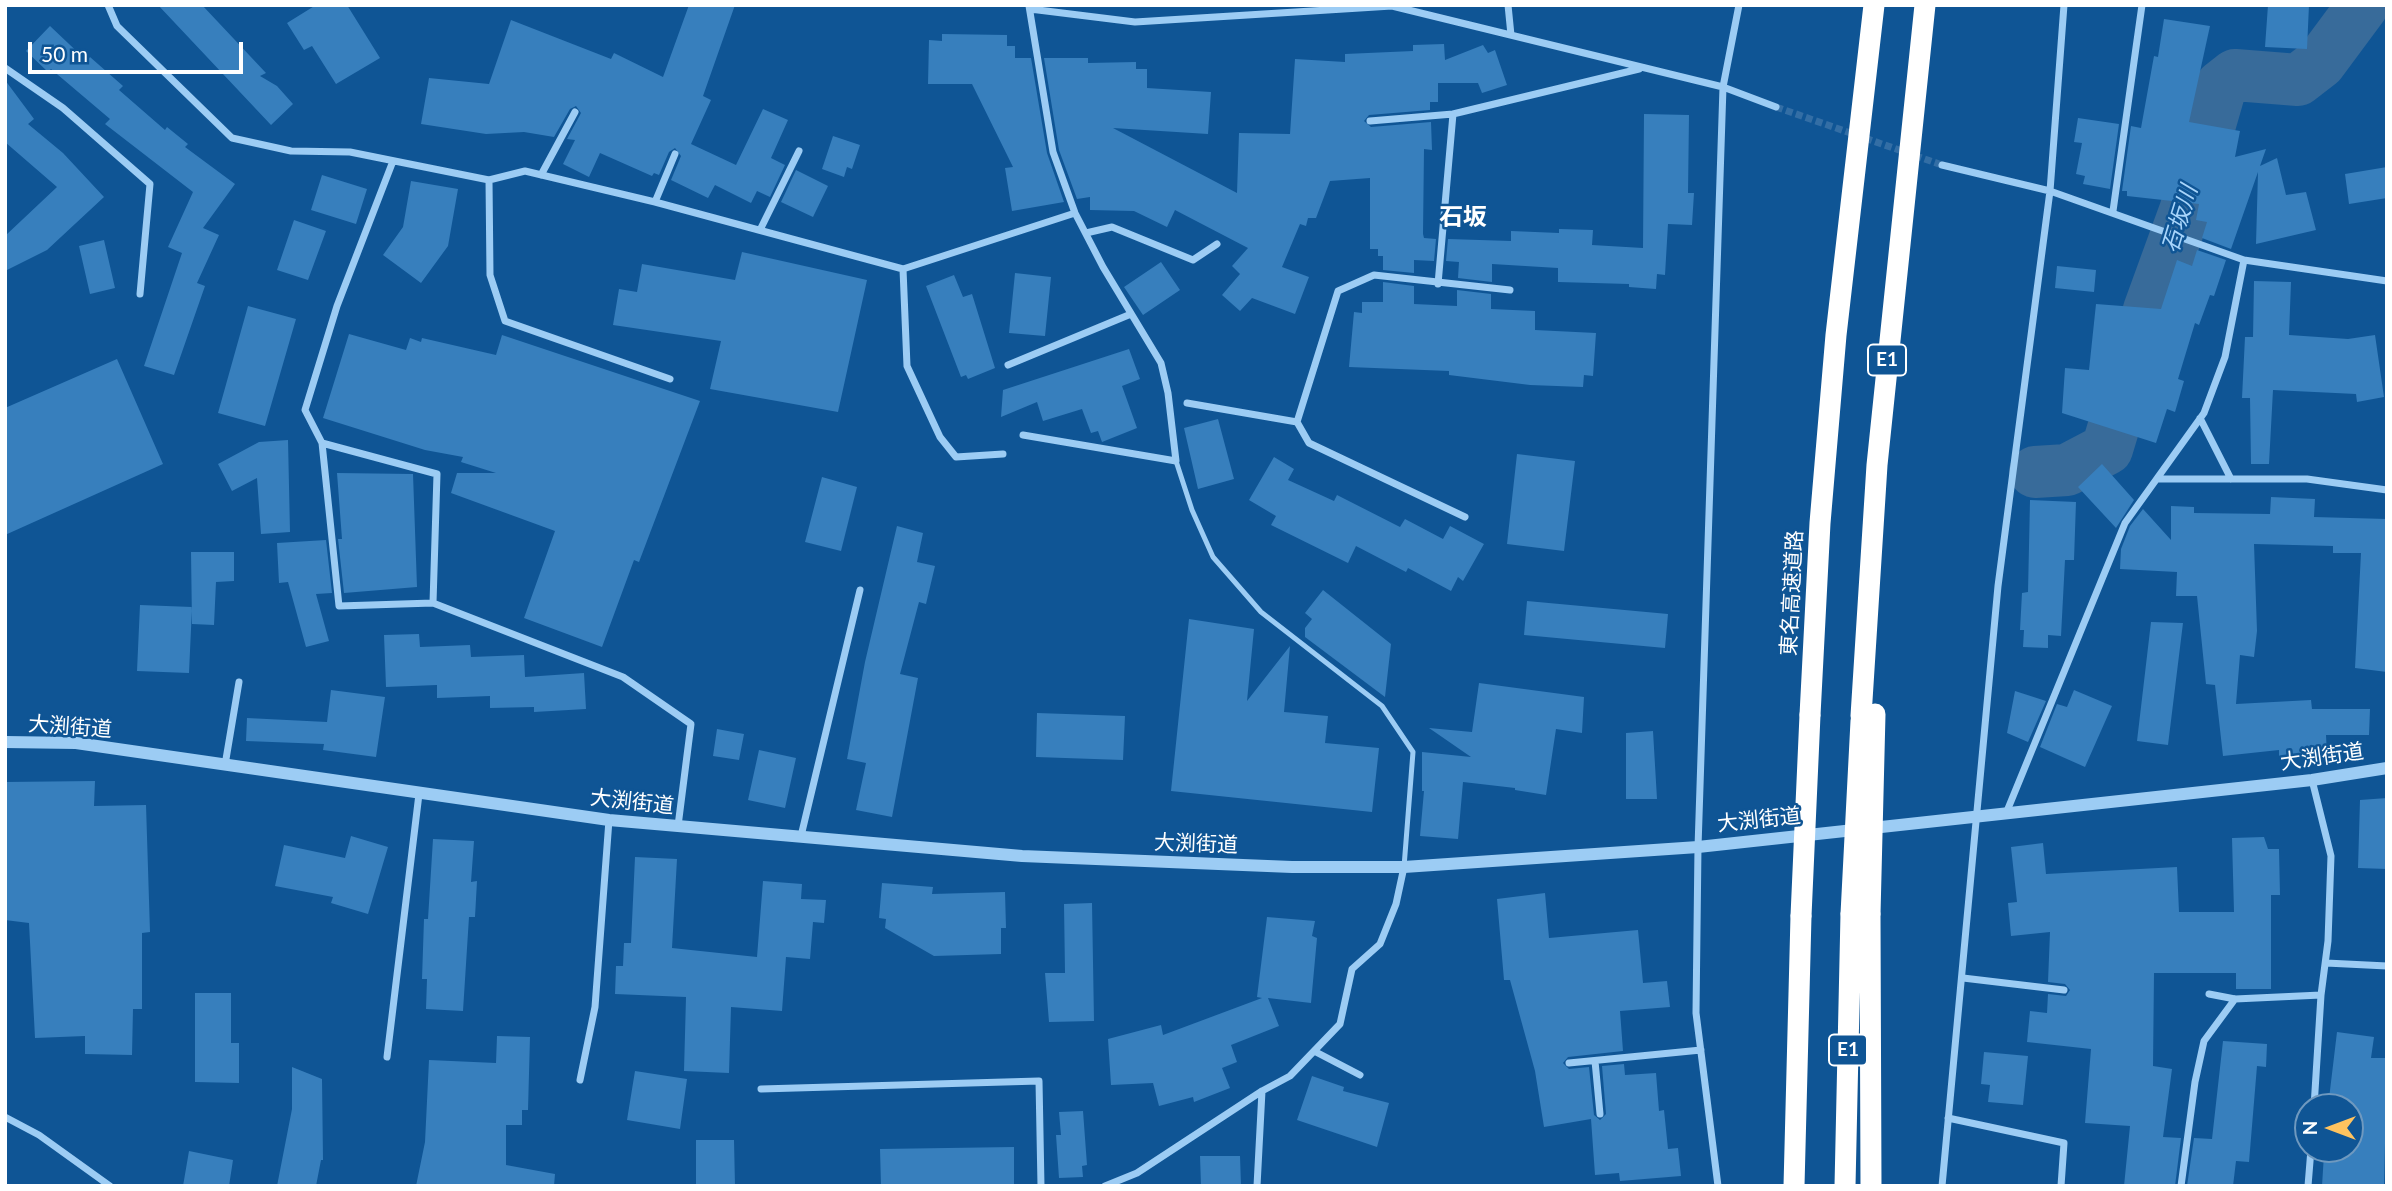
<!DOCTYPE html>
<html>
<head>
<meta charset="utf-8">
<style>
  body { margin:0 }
  #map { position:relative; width:2392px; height:1191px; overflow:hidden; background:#0f5595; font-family:Lato,sans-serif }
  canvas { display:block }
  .frame { position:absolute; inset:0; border:7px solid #fff; pointer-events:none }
  .north { position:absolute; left:2294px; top:1093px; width:70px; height:70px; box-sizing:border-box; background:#0f5595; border:2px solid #6f99bf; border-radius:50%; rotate:270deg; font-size:19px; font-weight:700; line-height:28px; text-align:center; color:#fff }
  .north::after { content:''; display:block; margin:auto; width:24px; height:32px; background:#ffc35f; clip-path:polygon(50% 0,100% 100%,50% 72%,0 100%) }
  .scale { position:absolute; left:28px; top:42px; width:215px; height:32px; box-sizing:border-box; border:4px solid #fff; border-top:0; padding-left:9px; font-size:21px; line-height:24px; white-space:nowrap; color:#fff; -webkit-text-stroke:5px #0f5595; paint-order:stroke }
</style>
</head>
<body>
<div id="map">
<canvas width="2392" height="1191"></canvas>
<div class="frame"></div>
<div class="north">N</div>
<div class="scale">50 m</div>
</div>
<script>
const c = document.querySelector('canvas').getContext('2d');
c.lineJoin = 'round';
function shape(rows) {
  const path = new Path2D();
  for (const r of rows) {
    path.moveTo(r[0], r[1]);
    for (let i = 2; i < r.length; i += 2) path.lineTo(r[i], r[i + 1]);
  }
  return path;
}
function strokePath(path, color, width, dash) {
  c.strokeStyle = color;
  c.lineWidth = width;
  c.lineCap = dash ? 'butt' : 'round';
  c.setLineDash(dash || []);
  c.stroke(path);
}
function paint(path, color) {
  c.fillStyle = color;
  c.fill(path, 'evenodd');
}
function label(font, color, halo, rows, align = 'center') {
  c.font = font + ' Lato,"Noto Sans JP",sans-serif';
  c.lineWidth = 5;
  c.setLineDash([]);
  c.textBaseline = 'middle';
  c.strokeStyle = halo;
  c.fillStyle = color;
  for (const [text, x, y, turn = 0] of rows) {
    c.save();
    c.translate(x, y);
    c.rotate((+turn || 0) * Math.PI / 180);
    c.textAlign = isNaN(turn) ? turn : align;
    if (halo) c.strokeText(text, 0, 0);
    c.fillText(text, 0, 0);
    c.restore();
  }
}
strokePath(shape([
  [2035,472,2067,470,2107,449,2149,310,2185,211,2221,86,2235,75,2298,80,2320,63,2363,5]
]), '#386b9a', 52);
paint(shape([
  [158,5,202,5,266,73,260,76,277,86,293,104,271,125],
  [316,5,347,5,380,58,336,84,312,46,304,50,287,23],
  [689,5,735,5,703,96,711,100,691,144,736,165,763,109,788,120,771,158,785,165,770,197,757,191,751,203,715,185,708,198,671,180,681,156,675,148,669,152,659,175,654,173,652,176,600,153,589,177,563,164,575,140,567,139,581,113,576,106,570,109,554,137,524,132,486,134,421,124,429,78,489,84,511,20,611,59,614,53,663,77],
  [2268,5,2309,5,2307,49,2265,47],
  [2164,19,2210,26,2189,122,2240,131,2235,157,2266,149,2260,166,2277,158,2286,195,2306,192,2316,230,2256,244,2258,172,2231,249,2202,238,2207,222,2196,220,2199,204,2127,196,2127,191,2122,191,2131,126,2141,128,2154,56,2158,57],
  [50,26,87,61,90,57,123,86,119,90,165,130,167,127,188,144,185,147,235,184,203,228,219,235,197,283,205,286,174,375,144,366,182,253,168,247,193,192,105,124,110,119,51,69,48,72,26,51],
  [942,34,1007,35,1007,46,1015,46,1015,58,1031,58,1047,153,1064,202,1012,211,1005,168,1013,167,972,84,928,84,929,40,942,41],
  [1444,44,1445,60,1483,45,1488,53,1495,50,1507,85,1482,93,1478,83,1438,83,1438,102,1430,102,1430,110,1369,115,1364,121,1371,127,1431,122,1432,150,1424,149,1423,234,1424,238,1436,239,1434,261,1414,260,1414,273,1383,270,1383,256,1378,256,1378,249,1370,249,1370,178,1330,181,1316,218,1308,218,1306,226,1300,224,1282,267,1309,277,1295,314,1252,298,1240,311,1222,295,1240,274,1232,266,1248,248,1175,210,1167,227,1134,211,1090,210,1090,197,1077,199,1059,150,1044,58,1088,58,1088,63,1136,62,1136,69,1147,69,1147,88,1211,92,1208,134,1113,128,1237,193,1239,133,1290,134,1295,59,1345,62,1345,54,1413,51,1413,45],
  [5,80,34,119,28,124,63,153,104,197,47,250,5,271,5,236,57,187,5,142],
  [1644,114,1689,115,1688,193,1694,193,1692,225,1668,224,1665,275,1657,274,1656,289,1629,287,1629,284,1558,282,1558,268,1492,264,1492,282,1458,278,1459,262,1446,261,1448,239,1511,241,1511,231,1559,233,1559,229,1593,230,1592,245,1643,248],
  [2078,118,2119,124,2110,189,2083,184,2085,176,2076,174,2082,143,2074,142],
  [833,136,860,145,852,169,847,167,844,177,822,169],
  [2387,167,2387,198,2349,204,2345,174],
  [796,170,828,186,813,217,781,202],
  [322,175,367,189,356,224,311,210],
  [411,181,458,189,448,246,421,283,383,255,403,227],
  [294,220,326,231,308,280,277,270],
  [104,240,115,288,90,294,79,246],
  [2197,250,2226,260,2214,296,2210,295,2199,325,2195,323,2178,379,2184,381,2175,412,2167,409,2156,443,2062,413,2065,368,2089,370,2096,304,2161,309,2177,260,2192,266],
  [742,252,867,280,838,412,710,389,721,341,613,325,619,289,637,292,642,264,735,280],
  [1161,262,1180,290,1143,315,1124,287],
  [2057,266,2096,270,2094,292,2055,288],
  [1015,273,1051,277,1045,336,1009,333],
  [954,275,963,297,972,294,995,368,968,379,966,375,961,377,926,286],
  [2254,281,2291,282,2289,335,2348,339,2375,335,2384,397,2357,402,2356,394,2273,390,2269,464,2251,464,2250,398,2242,398,2245,337,2253,337],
  [1383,282,1414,286,1414,304,1457,306,1457,290,1491,294,1491,309,1535,311,1535,330,1596,333,1593,376,1584,375,1583,387,1530,385,1449,375,1449,371,1349,367,1354,312,1362,313,1362,302,1383,302],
  [248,306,296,319,265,426,218,413],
  [349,334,406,350,410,338,421,342,422,338,496,355,502,335,700,401,639,562,634,560,602,647,524,618,555,531,451,493,457,473,496,473,461,462,463,457,425,450,323,418],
  [1129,349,1140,379,1122,386,1137,428,1102,442,1098,431,1091,433,1082,409,1043,421,1037,402,1001,417,1003,390],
  [117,359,163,464,5,535,5,408],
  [1218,419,1234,479,1198,489,1184,428],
  [288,440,290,532,261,534,257,478,232,491,218,464,259,442],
  [1517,454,1575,461,1564,551,1507,544],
  [1274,457,1294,469,1288,480,1334,501,1337,495,1400,527,1405,519,1443,539,1450,526,1484,544,1463,581,1458,577,1451,591,1408,568,1406,572,1356,546,1348,563,1271,525,1276,516,1249,500],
  [2102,464,2134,500,2116,528,2078,487],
  [337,473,413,474,417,587,344,593,338,539,342,539],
  [822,477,857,487,841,551,805,542],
  [2271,497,2315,499,2314,517,2387,519,2387,672,2355,668,2361,553,2333,553,2333,546,2254,544,2257,631,2254,657,2240,655,2236,704,2311,700,2312,709,2370,709,2369,735,2326,735,2327,755,2279,758,2279,750,2223,756,2215,685,2206,684,2197,596,2176,596,2177,572,2120,569,2121,549,2130,526,2143,509,2171,540,2171,506,2194,507,2194,513,2270,514],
  [2030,500,2076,502,2074,560,2065,560,2061,636,2048,635,2048,648,2023,647,2024,630,2020,630,2022,593,2028,592],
  [897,526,923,533,917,562,935,566,926,604,919,602,900,674,918,678,892,817,856,810,866,763,847,759,865,662],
  [326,540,332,593,316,594,329,641,306,647,288,582,279,583,277,543],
  [191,552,234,552,234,581,216,582,214,625,192,624],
  [1323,590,1391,644,1385,697,1305,637,1305,628,1312,619,1305,613],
  [1527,601,1668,614,1665,648,1524,635],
  [140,605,192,607,189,673,137,671],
  [1189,619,1254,629,1247,701,1290,646,1284,712,1328,716,1325,743,1379,748,1372,812,1171,791],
  [2151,622,2183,623,2168,745,2137,741],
  [419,634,420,647,470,645,471,657,524,655,525,677,584,673,586,709,534,712,534,707,490,708,490,696,437,698,437,685,386,687,384,635],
  [1479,683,1584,697,1582,733,1556,729,1546,795,1515,790,1515,788,1463,782,1458,839,1420,836,1424,791,1422,791,1422,752,1471,757,1429,728,1472,732],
  [331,690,385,697,376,757,323,750,324,744,246,741,247,718,327,722],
  [2074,690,2112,706,2085,767,2040,747,2057,704,2067,707],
  [2015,691,2046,701,2028,742,2007,733],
  [1037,713,1125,716,1123,760,1036,757],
  [717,729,744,734,739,760,713,756],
  [1653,731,1657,799,1626,799,1626,733],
  [759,750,796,758,785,808,748,800],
  [95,781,94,806,146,805,150,932,142,933,142,1009,133,1009,132,1055,85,1054,85,1036,35,1038,29,923,5,920,5,782],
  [2387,798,2387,869,2358,868,2360,800],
  [351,836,388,847,368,914,331,903,333,897,275,886,284,845,345,858],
  [2264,837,2268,849,2279,849,2280,895,2271,895,2271,989,2236,989,2236,973,2154,973,2153,1066,2172,1069,2163,1137,2181,1138,2175,1186,2124,1186,2130,1126,2085,1123,2091,1049,2027,1042,2030,1011,2047,1013,2048,994,2066,996,2070,990,2065,984,2048,982,2050,932,2011,936,2008,903,2017,902,2011,847,2043,843,2046,874,2177,867,2179,912,2234,912,2232,838],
  [433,839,474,841,471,882,477,881,475,917,469,917,463,1011,426,1009,427,979,422,979,424,919,428,919],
  [635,857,677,859,672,948,757,957,763,881,802,884,801,899,826,900,824,923,813,922,810,959,786,957,782,1011,731,1007,729,1073,684,1071,686,997,615,994,616,966,623,966,624,943,631,943],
  [882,883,933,887,932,894,1005,892,1006,928,1001,928,1001,954,934,956,885,928,886,919,879,918],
  [1545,893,1549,938,1638,930,1643,983,1667,981,1670,1007,1620,1011,1623,1051,1568,1057,1563,1063,1569,1069,1589,1067,1594,1115,1600,1120,1606,1114,1602,1066,1624,1064,1625,1075,1656,1073,1659,1111,1664,1110,1668,1149,1678,1148,1681,1176,1620,1181,1619,1173,1595,1175,1591,1119,1544,1127,1535,1071,1510,980,1504,980,1497,899],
  [1092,903,1094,1021,1049,1022,1045,973,1065,973,1064,904],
  [1267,917,1315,921,1312,936,1317,938,1311,1003,1268,998,1279,1026,1231,1045,1237,1062,1222,1068,1230,1088,1194,1102,1193,1097,1159,1106,1153,1083,1111,1085,1108,1039,1161,1025,1163,1035,1262,998,1257,997],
  [195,993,231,993,231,1043,239,1043,239,1083,195,1082],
  [2337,1032,2374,1037,2371,1058,2387,1058,2384,1186,2322,1186,2324,1154,2350,1156,2350,1107,2328,1107],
  [497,1036,530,1037,528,1110,522,1110,522,1125,506,1125,506,1165,555,1174,554,1186,416,1186,425,1142,429,1060,496,1063],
  [2223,1041,2267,1044,2266,1067,2257,1066,2249,1162,2236,1161,2233,1186,2187,1186,2194,1138,2212,1139],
  [1984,1052,2028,1056,2023,1105,1988,1102,1990,1085,1981,1084],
  [292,1067,322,1079,323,1160,321,1160,316,1186,277,1186,292,1109],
  [635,1071,687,1079,680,1129,627,1120],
  [1312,1076,1344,1087,1343,1091,1389,1103,1377,1147,1297,1120],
  [1083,1111,1087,1165,1082,1166,1083,1177,1059,1178,1056,1135,1061,1135,1059,1112],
  [696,1140,734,1140,735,1186,696,1186],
  [1014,1147,1014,1185,881,1186,880,1149],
  [189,1151,233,1160,229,1186,183,1186],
  [1200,1156,1240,1156,1241,1186,1201,1186]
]), '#377fbd');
strokePath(shape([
  [1776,107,1942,165]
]), '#336ea5', 7, [7, 3.5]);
strokePath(shape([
  [1176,461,1192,510,1213,557,1261,612,1382,706,1413,752,1404,867]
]), '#9cccf4', 5);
strokePath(shape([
  [108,5,117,26,232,138,291,151,350,152,489,180,525,171,655,202,903,269],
  [1508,5,1511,35],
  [1030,9,1135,22,1392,6,1723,87,1776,107],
  [5,68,63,108,150,184,140,294],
  [1370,121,1453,114],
  [393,161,337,306,305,410,322,443,339,606,433,603,623,677,691,724,678,826],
  [1942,165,2050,191,2244,260,2387,281],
  [541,175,575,112],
  [489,180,490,275,505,321,670,379],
  [655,202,675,154],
  [2113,211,2142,5],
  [760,230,799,151],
  [1086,233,1112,227,1193,260,1217,244],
  [1438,284,1453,114,1639,69],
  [1008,365,1131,314],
  [1187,403,1297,422],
  [2200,418,2231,479],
  [1023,435,1176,461,1168,393,1161,363,1103,267,1075,213,1053,152,1029,6],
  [322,443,437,474,433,603],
  [1003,454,956,457,940,437,907,366,903,269,1075,213],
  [2158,479,2307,479,2387,490],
  [1465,517,1309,443,1297,422,1338,291,1374,275,1510,290],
  [225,765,239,682],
  [2312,780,2331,856,2328,941,2321,995,2314,1107],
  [2007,811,2125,523,2204,413,2225,357,2244,260],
  [801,836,860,590],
  [2326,963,2387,966],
  [1963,978,2064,990],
  [2209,994,2235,999,2321,995],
  [1314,1051,1360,1075],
  [387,1057,419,794],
  [1595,1061,1600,1114],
  [1569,1063,1701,1050],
  [580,1080,595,1007,609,820],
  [761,1089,1039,1081,1041,1186],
  [5,1117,39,1135,110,1186],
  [1948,1118,2064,1143,2061,1186],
  [1105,1186,1137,1173,1262,1091,1290,1076,1340,1024,1352,969,1380,944,1396,904,1404,867],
  [1257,1186,1262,1091],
  [1718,1186,1696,1013,1698,847,1723,87,1739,5],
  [1942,1186,1998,586,2050,191,2064,5],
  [2181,1186,2195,1082,2204,1041,2235,999],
  [2308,1186,2311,1149]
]), '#9cccf4', 7);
strokePath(shape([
  [5,742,76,743,609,820,1022,856,1292,867,1404,867,1698,847,2312,780,2387,768]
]), '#9cccf4', 12);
strokePath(shape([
  [1810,715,1820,523,1836,335,1874,5],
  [1861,716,1877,465,1925,5],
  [1870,914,1871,1186],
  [1794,1186,1801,916],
  [1845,1186,1851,914]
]), '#fff', 21);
strokePath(shape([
  [1851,914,1861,721],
  [1870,914,1875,714],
  [1801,916,1810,715]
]), '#fff', 21);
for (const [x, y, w] of [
  [1887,360,38],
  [1848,1050,38]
]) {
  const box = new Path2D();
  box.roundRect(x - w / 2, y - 15.5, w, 31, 5);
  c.fillStyle = '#0f5595';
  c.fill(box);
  strokePath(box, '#fff', 2);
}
label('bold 19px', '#fff', null, [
  ["E1",1887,360],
  ["E1",1848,1050]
]);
label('21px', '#fff', '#0f5595', [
  ["東名高速道路",1792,593,-87],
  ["大渕街道",70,727,4],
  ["大渕街道",2322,757,-8],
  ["大渕街道",632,802,6],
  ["大渕街道",1759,820,-6],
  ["大渕街道",1196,844,2]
]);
label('italic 23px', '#a8d5fb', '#0f5595', [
  ["石坂川",2180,219,-73]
]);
label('bold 24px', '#fff', '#0f5595', [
  ["石坂",1463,217]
]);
</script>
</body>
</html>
